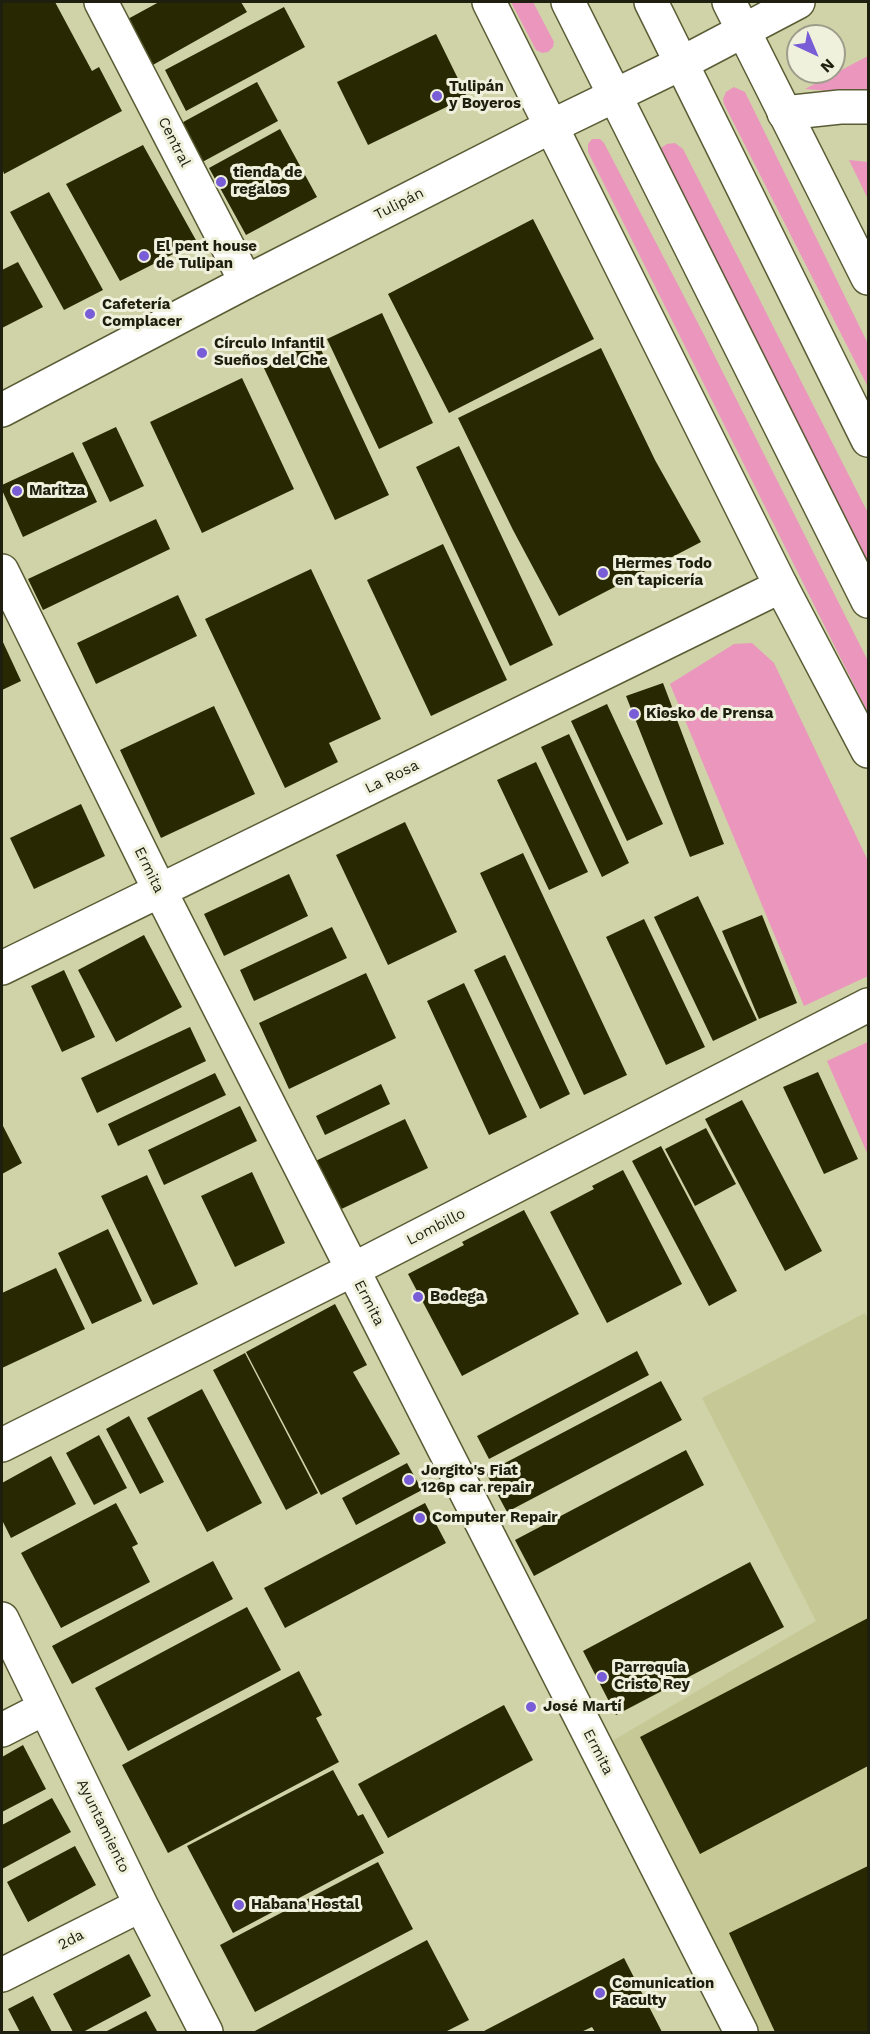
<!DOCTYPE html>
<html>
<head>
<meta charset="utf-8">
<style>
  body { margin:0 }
  #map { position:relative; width:870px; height:2034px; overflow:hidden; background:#d0d2a7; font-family:"Work Sans",sans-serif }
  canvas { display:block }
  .frame { position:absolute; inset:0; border:3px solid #1e1f0f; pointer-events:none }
  .north { position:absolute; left:786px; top:24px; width:60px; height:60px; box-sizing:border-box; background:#f0f1dc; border:2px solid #9c9d8a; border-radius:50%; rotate:136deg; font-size:16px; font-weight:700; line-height:24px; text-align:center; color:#1e1f0f }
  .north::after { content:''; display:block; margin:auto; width:21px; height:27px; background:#795dd7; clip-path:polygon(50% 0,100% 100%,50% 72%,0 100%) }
</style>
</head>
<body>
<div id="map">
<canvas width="870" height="2034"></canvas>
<div class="frame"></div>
<div class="north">N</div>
</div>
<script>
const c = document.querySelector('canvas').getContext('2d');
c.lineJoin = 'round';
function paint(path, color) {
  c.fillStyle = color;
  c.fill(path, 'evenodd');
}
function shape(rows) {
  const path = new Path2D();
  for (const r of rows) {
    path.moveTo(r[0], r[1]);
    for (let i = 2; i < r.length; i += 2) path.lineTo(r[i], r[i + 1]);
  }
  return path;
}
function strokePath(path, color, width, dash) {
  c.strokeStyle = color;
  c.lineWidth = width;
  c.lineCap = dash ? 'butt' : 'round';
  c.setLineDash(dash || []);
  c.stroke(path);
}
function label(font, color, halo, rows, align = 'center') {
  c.font = font + ' "Work Sans",sans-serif';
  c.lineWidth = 6;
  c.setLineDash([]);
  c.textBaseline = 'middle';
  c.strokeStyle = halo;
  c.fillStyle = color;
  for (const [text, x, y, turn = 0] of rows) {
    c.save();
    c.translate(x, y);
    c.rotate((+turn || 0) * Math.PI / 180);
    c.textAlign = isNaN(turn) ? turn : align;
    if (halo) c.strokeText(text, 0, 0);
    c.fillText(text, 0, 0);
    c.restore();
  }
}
paint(shape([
  [865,1313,868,1319,868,2032,751,2032,602,1747,816,1621,702,1398]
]), '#c6c996');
paint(shape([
  [511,2,533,2,554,42,553,47,548,52,542,53,536,50],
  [868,56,868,94,805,89],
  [734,87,745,92,868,344,868,387,724,104,723,99,726,92],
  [592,139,600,139,604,143,701,329,868,661,868,713,588,152,588,144],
  [675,143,683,149,868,513,868,565,660,155,661,148,667,144],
  [849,160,868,162,868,199],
  [752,643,774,663,868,861,868,976,804,1006,670,684,734,644],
  [868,1042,868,1155,827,1061]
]), '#ea96bd');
paint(shape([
  [2,2,55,2,92,71,99,67,122,111,4,174,2,168],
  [159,2,241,2,247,12,151,66,126,20],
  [284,7,305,47,186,111,165,70],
  [436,34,467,97,368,145,337,82],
  [257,82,278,121,195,166,174,127],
  [280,129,317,197,246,235,209,168],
  [143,145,197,242,120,281,66,184],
  [49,192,103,290,64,310,10,212],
  [533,219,594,339,449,413,388,294],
  [18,262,43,307,2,328,2,270],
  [382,313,433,423,379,449,327,339],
  [317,341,389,495,335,520,263,366],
  [601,348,655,460,701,542,559,616,513,530,458,418],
  [242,378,294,489,202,533,150,422],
  [116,427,144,486,110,502,82,443],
  [459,446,553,645,510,666,416,467],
  [73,452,97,502,23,537,2,490,2,485],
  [156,519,170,549,43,610,28,579],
  [443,544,507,680,431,716,367,580],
  [311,569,381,719,329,743,338,762,285,788,205,619],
  [178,595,197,636,96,684,77,643],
  [2,640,21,681,2,690],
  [663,683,724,844,690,857,626,696],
  [607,704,663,824,627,841,571,721],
  [214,706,255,794,161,838,120,750],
  [569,734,629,863,602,877,541,747],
  [536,762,588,872,549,890,497,780],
  [81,804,105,856,34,889,10,838],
  [405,822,457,932,388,965,336,855],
  [523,853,627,1075,584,1095,480,873],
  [289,874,308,916,224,956,204,914],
  [698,896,757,1020,713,1041,654,917],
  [762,915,797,1003,759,1019,722,931],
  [644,919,705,1047,666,1065,606,937],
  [332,927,347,958,254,1001,240,970],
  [144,935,182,1007,116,1042,78,970],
  [505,955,570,1094,540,1109,474,970],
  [64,970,95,1037,62,1052,31,986],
  [366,973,396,1038,289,1089,259,1023],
  [464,983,527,1117,489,1135,427,1001],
  [190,1027,206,1061,97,1113,81,1078],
  [818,1072,858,1159,824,1174,783,1087],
  [215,1073,226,1095,118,1146,108,1124],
  [381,1084,390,1104,325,1135,316,1116],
  [742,1100,822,1251,785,1271,705,1119],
  [240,1106,257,1141,164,1185,148,1150],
  [405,1119,428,1168,333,1213,309,1164],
  [2,1124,22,1163,2,1174],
  [706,1128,736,1184,695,1206,665,1149],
  [661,1146,737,1291,709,1306,632,1161],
  [623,1170,682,1284,607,1323,550,1212,594,1189,592,1186],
  [252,1172,285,1243,235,1267,201,1196],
  [147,1175,198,1284,153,1305,101,1196],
  [524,1210,579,1314,462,1376,408,1274,464,1245,462,1242],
  [108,1229,142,1301,92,1324,58,1253],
  [56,1268,85,1329,2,1368,2,1293],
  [335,1304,367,1365,353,1372,400,1454,321,1495,246,1352],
  [637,1351,649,1375,489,1459,477,1436],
  [245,1353,318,1493,286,1510,213,1370],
  [661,1381,682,1420,507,1512,486,1473],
  [202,1389,262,1503,207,1532,147,1418],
  [129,1416,164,1482,140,1494,106,1429],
  [99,1435,127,1488,94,1505,66,1453],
  [686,1450,704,1485,534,1576,515,1540],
  [51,1456,76,1504,11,1538,2,1520,2,1483],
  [407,1463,422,1490,356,1525,342,1498],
  [116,1503,138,1544,132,1547,150,1582,61,1628,21,1553],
  [425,1503,446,1543,285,1628,264,1588],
  [213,1561,233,1599,72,1684,52,1646],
  [750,1562,784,1627,616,1715,583,1651],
  [247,1607,281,1670,128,1751,95,1688],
  [868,1618,868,1766,700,1854,640,1737],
  [299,1671,322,1715,316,1718,339,1762,168,1853,122,1765],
  [504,1705,533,1760,388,1838,358,1784],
  [23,1745,46,1789,2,1812,2,1757],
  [333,1770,358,1816,363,1814,384,1853,233,1933,187,1846],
  [52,1798,71,1832,2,1869,2,1825],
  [75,1846,96,1885,28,1922,7,1882],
  [378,1862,413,1929,255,2012,220,1945],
  [868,1866,868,2032,775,2032,729,1933],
  [427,1940,469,2020,445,2032,253,2032],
  [129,1954,151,1996,83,2032,73,2032,53,1994],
  [624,1958,662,2032,595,2032,592,2027,581,2032,485,2032,484,2031],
  [33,1996,52,2032,20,2032,8,2009],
  [146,2011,157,2031,155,2032,105,2032]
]), '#282902');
const minor = shape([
  [101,2,246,282],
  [784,113,840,107,868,107],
  [2,410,246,282,552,126,682,63,798,2],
  [2,571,160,891,741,2032],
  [2,968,781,586],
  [2,1445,352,1270,868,1005],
  [2,1619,141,1905,206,2032],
  [2,1730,45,1708],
  [2,1975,141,1905]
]);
const major = shape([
  [489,2,781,586,868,751],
  [729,2,868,278]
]);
const highway = shape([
  [568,2,868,601],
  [651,2,868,440]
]);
strokePath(minor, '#5a5c35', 36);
strokePath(major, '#5a5c35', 36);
strokePath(highway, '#5a5c35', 36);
strokePath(minor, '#fff', 33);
strokePath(major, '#fff', 33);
strokePath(highway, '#fff', 33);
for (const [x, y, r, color] of [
  [437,96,6,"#795dd7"],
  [221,182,6,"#795dd7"],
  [144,256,6,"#795dd7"],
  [90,314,6,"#795dd7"],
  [202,353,6,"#795dd7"],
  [17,491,6,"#795dd7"],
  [603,573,6,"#795dd7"],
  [634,714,6,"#795dd7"],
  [418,1297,6,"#795dd7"],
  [409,1480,6,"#795dd7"],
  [420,1518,6,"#795dd7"],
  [602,1677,6,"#795dd7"],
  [531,1707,6,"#795dd7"],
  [239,1905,6,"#795dd7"],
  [600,1993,6,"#795dd7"]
]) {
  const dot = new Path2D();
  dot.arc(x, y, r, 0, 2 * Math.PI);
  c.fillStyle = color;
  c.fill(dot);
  strokePath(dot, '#f0f1dc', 2);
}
label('bold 15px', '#1e1f0f', '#f0f1dc', [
  ["Tulipán",449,87],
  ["y Boyeros",449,104],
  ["tienda de",233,173],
  ["regalos",233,190],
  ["El pent house",156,247],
  ["de Tulipan",156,264],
  ["Cafetería",102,305],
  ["Complacer",102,322],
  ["Círculo Infantil",214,344],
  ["Sueños del Che",214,361],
  ["Maritza",29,491],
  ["Hermes Todo",615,564],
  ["en tapicería",615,581],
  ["Kiosko de Prensa",646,714],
  ["Bodega",430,1297],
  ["Jorgito's Fiat",421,1471],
  ["126p car repair",421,1488],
  ["Computer Repair",432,1518],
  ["Parroquia",614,1668],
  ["Cristo Rey",614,1685],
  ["José Martí",543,1707],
  ["Habana Hostal",251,1905],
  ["Comunication",612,1984],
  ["Faculty",612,2001]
], 'left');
label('15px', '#1e1f0f', '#f0f1dc', [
  ["Central",174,142,63],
  ["Tulipán",399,204,-27],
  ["La Rosa",392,777,-26],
  ["Ermita",149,870,64],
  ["Lombillo",436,1227,-27],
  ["Ermita",369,1303,63],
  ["Ermita",598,1752,63],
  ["Ayuntamiento",103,1826,64],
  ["2da",71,1940,-27]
]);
</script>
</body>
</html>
